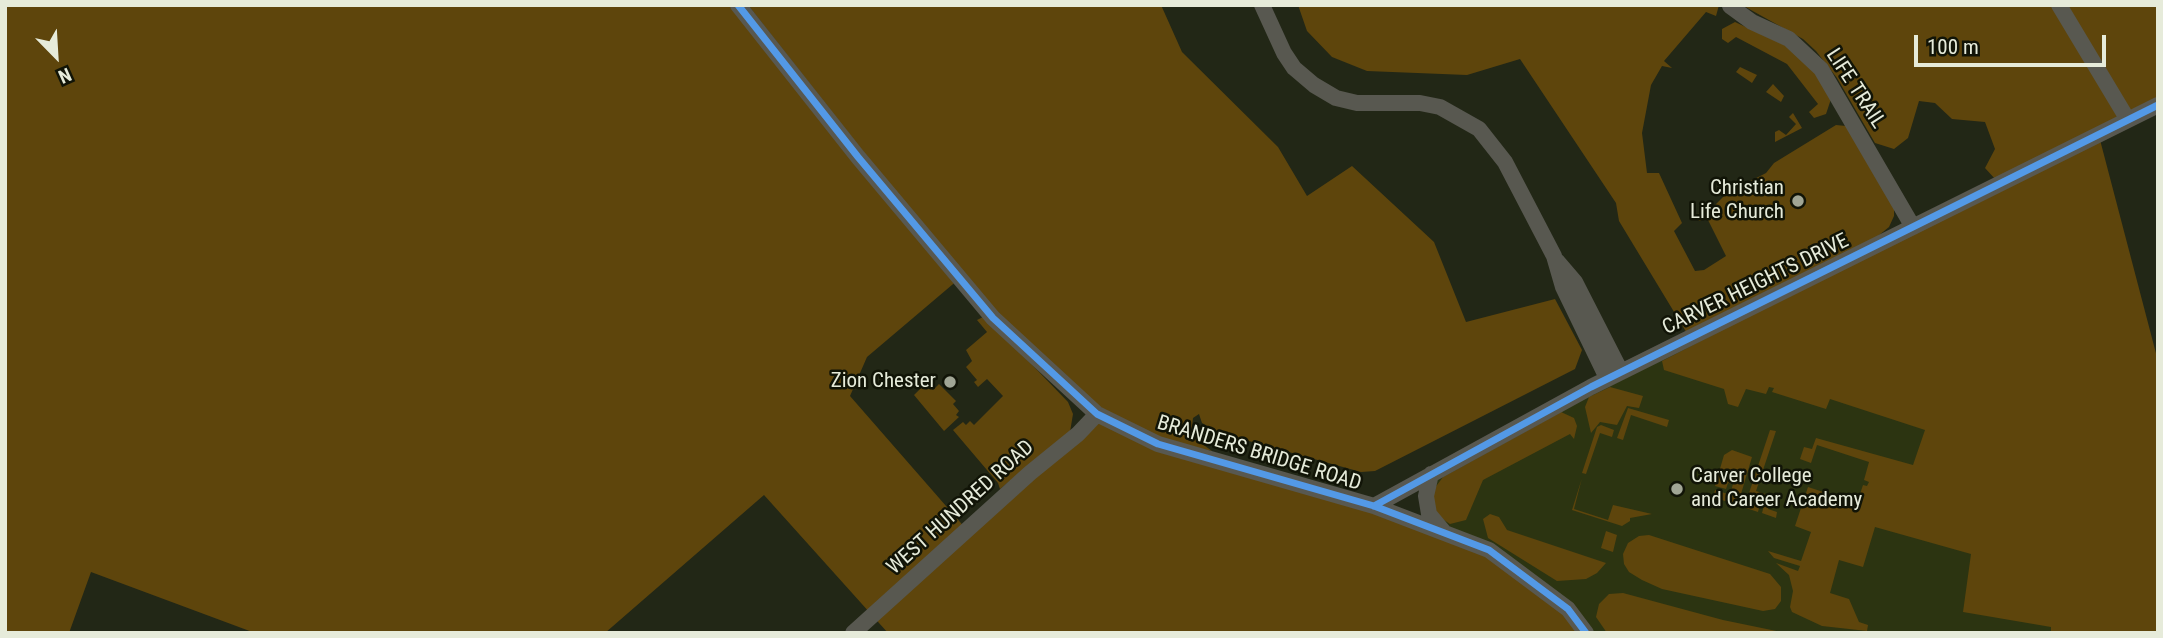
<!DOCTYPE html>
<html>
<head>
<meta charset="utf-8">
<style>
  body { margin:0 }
  #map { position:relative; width:2163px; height:638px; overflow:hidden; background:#222716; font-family:"Roboto Condensed",sans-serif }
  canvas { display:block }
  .frame { position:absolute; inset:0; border:7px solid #e6ebda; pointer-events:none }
  .north { position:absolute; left:21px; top:21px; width:70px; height:70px; -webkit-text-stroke:5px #111407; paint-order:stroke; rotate:156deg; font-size:19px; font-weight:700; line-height:28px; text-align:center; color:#e6ebda }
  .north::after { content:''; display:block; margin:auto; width:24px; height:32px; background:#e6ebda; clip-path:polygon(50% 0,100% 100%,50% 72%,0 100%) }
  .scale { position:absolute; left:1914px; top:35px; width:192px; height:32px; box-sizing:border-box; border:4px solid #e6ebda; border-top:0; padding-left:9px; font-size:21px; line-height:24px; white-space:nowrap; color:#e6ebda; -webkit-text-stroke:5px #111407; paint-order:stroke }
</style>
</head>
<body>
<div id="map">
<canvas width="2163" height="638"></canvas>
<div class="frame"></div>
<div class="north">N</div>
<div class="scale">100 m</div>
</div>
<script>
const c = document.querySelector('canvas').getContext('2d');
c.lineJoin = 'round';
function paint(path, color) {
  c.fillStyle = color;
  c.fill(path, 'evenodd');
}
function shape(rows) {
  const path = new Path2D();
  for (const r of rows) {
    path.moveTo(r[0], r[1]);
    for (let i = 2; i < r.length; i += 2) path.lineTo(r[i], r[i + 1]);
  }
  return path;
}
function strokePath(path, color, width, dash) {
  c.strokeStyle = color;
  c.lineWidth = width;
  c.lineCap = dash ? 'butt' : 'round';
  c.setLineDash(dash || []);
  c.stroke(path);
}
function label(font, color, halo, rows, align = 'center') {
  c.font = font + ' "Roboto Condensed",sans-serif';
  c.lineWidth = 5;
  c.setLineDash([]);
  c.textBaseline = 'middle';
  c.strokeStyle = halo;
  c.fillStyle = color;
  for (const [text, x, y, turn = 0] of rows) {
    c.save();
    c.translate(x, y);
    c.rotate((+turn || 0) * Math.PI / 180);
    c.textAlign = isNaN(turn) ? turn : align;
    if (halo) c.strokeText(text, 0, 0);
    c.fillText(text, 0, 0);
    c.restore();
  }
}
paint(shape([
  [1870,249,2158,361,2158,633,1587,633,1445,532,1431,474]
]), '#2c3411');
paint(shape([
  [5,5,741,5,959,279,867,357,850,396,967,530,1097,415,1113,425,1387,512,1489,553,1566,611,1583,633,888,633,764,495,605,633,255,633,91,572,69,633,5,633],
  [748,5,1161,5,1182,52,1278,147,1307,196,1352,166,1434,242,1466,322,1555,299,1582,350,1575,369,1375,471,1361,472,1220,433,1202,423,1199,414,1193,418,1191,436,1212,451,1172,443,1122,422,1093,402,998,313,898,196],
  [1298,5,1719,5,1716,16,1706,12,1664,61,1672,68,1662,66,1651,85,1642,133,1647,173,1659,173,1682,223,1674,231,1695,271,1704,270,1726,256,1707,218,1699,221,1696,215,1714,206,1727,193,1766,173,1774,163,1836,125,1846,126,1894,204,1894,216,1889,227,1867,245,1688,335,1619,221,1616,203,1520,59,1467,75,1367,71,1332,57,1307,31],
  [1742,5,2158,5,2158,99,1996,180,1985,168,1995,149,1985,122,1952,119,1935,103,1919,101,1908,138,1894,149,1875,143,1837,78,1816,51,1803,39],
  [1735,22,1789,47,1818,76,1831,99,1826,114,1814,118,1809,112,1818,104,1787,64,1736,37,1728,43,1722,39,1722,29],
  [1740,67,1757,75,1752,83,1736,72],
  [1773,84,1784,96,1781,102,1766,92],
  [1793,113,1802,128,1775,142,1775,132,1779,130,1786,135,1796,124,1789,117],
  [2099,136,2158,361,2158,633,2051,633,2051,627,1963,612,1971,554,1875,527,1863,567,1839,560,1830,593,1849,599,1859,622,1868,625,1867,631,1822,626,1792,612,1790,607,1793,591,1789,575,1776,563,1798,571,1800,566,1774,558,1768,551,1801,561,1811,532,1795,526,1808,487,1857,503,1863,485,1867,486,1869,482,1864,480,1869,462,1817,445,1811,463,1800,459,1804,447,1812,449,1816,438,1913,465,1925,430,1830,399,1826,409,1772,392,1774,388,1769,387,1766,394,1746,389,1738,407,1728,404,1724,389,1664,370,1662,361],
  [985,316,1068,402,1073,414,1070,432,1000,489,998,483,953,430,963,422,966,425,970,421,974,425,1003,396,987,379,978,387,974,382,977,380,966,367,972,361,966,350,987,332,977,320],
  [926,383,933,390,939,384,956,401,953,404,959,411,956,415,959,417,944,431,914,395],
  [1610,387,1643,396,1639,408,1627,406,1617,425,1600,422,1591,433,1585,407,1589,397],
  [1628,408,1669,420,1667,427,1631,415,1623,440,1617,438],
  [1561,412,1574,418,1577,426,1574,439,1570,434,1483,480,1466,520,1450,524,1441,518,1434,509,1434,489,1443,477],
  [1601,425,1614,430,1612,437,1600,433,1586,474,1582,473,1597,427],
  [1770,430,1776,431,1756,491,1772,496,1768,509,1777,512,1776,518,1762,513,1765,502,1748,496],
  [1732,450,1752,457,1741,494,1731,491,1733,484,1728,483,1726,489,1715,486,1724,455],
  [1582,478,1574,509,1608,520,1613,505,1652,514,1630,518,1630,521,1622,526,1572,510],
  [1715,490,1760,504,1758,512,1713,497],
  [1490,514,1499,517,1507,530,1606,563,1597,573,1586,579,1557,581,1488,538,1483,519],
  [1606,531,1617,535,1613,552,1601,548],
  [1649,535,1770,574,1781,587,1781,601,1775,609,1763,611,1662,589,1642,580,1629,572,1624,564,1623,554,1628,543,1639,536],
  [1623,593,1723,620,1786,633,1607,633,1596,617,1599,604,1609,594]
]), '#5e450c');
strokePath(shape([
  [738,5,858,157,993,318,1097,414,1158,444,1374,506,1489,550,1568,609,1586,633],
  [1262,5,1284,53,1294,68,1314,85,1336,98,1357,103,1420,103,1440,107,1479,129,1505,162,1554,256,1563,287,1607,378],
  [2059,5,2128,120],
  [1730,6,1752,22,1789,39,1821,69,1913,227],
  [1557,261,1575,282,1621,372],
  [1431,474,1426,496,1429,514,1444,532],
  [1374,506,1591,387,2158,105],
  [853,633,1030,473,1078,434,1097,414]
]), '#585850', 16);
strokePath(shape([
  [738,5,858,157,993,318,1097,414,1158,444,1374,506,1489,550,1568,609,1586,633],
  [1374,506,1591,387,2158,105]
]), '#5399e6', 7);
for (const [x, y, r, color] of [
  [1798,201,7,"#a1a695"],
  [950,382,7,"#a1a695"],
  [1677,489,7,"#a1a695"]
]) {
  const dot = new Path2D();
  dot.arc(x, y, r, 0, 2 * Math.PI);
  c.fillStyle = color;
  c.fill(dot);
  strokePath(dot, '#111407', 2.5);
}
label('21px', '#e6ebda', '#111407', [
  ["LIFE TRAIL",1855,89,57],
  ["CARVER HEIGHTS DRIVE",1756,285,-26],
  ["BRANDERS BRIDGE ROAD",1259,454,17],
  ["WEST HUNDRED ROAD",961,508,-42]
]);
label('21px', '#e6ebda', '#111407', [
  ["Christian",1784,189],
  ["Life Church",1784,213],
  ["Zion Chester",936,382],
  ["Carver College",1691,477,"left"],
  ["and Career Academy",1691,501,"left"]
], 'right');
</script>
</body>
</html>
